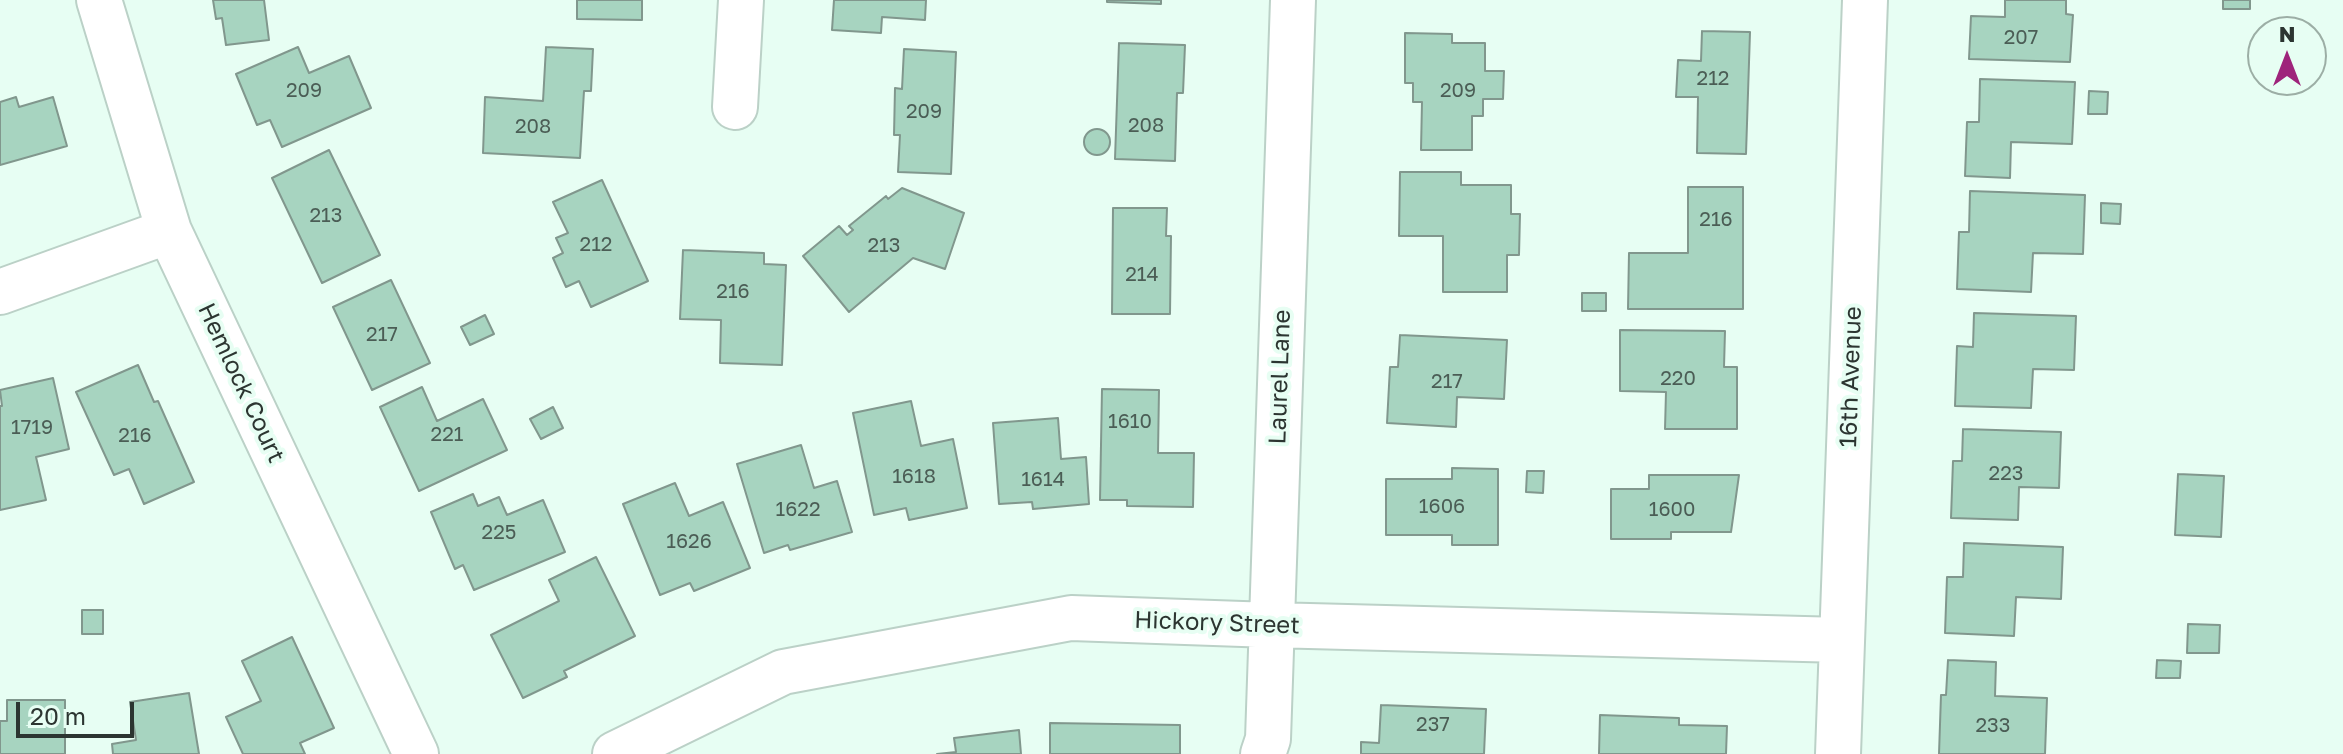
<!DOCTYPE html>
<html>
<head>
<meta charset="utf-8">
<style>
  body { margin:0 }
  #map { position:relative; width:2343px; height:754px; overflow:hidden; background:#e7fef3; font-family:"Golos Text",sans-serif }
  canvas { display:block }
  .north { position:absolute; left:2247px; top:16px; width:80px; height:80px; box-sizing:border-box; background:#e7fef3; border:2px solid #9caea5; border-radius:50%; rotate:0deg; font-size:22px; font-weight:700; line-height:32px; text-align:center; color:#2c3531 }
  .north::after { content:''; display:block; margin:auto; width:28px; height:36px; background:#9e247b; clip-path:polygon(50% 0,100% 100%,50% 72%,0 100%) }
  .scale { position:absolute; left:16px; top:702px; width:118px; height:36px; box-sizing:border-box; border:4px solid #2c3531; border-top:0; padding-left:10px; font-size:24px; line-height:28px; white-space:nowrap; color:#2c3531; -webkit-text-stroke:6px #e7fef3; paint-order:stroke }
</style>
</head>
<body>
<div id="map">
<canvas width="2343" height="754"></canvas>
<div class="north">N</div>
<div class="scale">20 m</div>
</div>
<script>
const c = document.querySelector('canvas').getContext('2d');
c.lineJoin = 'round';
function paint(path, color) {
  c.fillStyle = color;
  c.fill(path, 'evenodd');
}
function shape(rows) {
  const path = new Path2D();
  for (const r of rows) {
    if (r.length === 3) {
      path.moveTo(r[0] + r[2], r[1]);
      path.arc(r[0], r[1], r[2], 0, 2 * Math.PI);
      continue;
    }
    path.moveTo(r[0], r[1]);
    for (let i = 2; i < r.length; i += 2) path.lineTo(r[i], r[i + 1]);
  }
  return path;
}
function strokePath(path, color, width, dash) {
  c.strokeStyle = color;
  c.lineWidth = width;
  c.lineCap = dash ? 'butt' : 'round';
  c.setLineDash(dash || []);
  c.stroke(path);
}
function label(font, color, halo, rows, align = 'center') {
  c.font = font + ' "Golos Text",sans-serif';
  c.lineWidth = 8;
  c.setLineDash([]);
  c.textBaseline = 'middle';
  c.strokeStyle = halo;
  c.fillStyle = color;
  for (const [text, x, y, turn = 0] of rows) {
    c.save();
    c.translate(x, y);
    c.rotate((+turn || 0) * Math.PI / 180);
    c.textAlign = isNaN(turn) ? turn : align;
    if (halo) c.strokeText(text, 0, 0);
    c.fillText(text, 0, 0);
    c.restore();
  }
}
const building = shape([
  [213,0,264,0,269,40,226,45,222,18,216,19,213,0],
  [577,0,642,0,642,20,577,19,577,0],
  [834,0,926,0,925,20,882,17,881,33,832,30,834,0],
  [1107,0,1161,0,1161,4,1107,2,1107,0],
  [2005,0,2066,0,2066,14,2073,15,2070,62,1969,59,1971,16,2005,17,2005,0],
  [2223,0,2250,0,2250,9,2223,9,2223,0],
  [1702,31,1750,32,1746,154,1697,153,1698,97,1676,97,1678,60,1701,61,1702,31],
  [1405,33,1452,34,1452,43,1485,43,1485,71,1504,71,1503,99,1483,99,1483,116,1472,116,1472,150,1421,150,1422,102,1413,102,1413,83,1405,83,1405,33],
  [1119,43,1185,45,1183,93,1177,93,1175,161,1115,159,1119,43],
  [298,47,309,73,349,56,371,108,282,147,270,120,257,125,236,74,298,47],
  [546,47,593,49,591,91,584,91,580,158,483,153,485,97,543,101,546,47],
  [904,49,956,52,951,174,898,172,900,135,894,135,895,88,902,89,904,49],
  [1980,79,2075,82,2072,144,2011,142,2010,178,1965,176,1967,122,1979,122,1980,79],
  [2089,91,2108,92,2107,114,2088,114,2089,91],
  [16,97,19,107,53,97,67,146,0,165,0,102,16,97],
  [1097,142,13],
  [329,150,380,255,322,283,272,178,329,150],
  [1400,172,1461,172,1461,185,1511,185,1511,214,1520,214,1519,255,1507,255,1507,292,1443,292,1443,236,1399,236,1400,172],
  [602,180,648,281,591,307,579,281,566,287,553,258,563,253,556,238,568,233,553,202,602,180],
  [1688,187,1743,187,1743,309,1628,309,1629,253,1688,253,1688,187],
  [902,188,964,213,945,269,913,258,849,312,803,256,839,226,847,235,853,230,849,226,886,196,888,199,902,188],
  [1970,191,2085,195,2083,254,2033,253,2031,292,1957,289,1959,232,1969,232,1970,191],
  [2101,203,2121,204,2120,224,2101,223,2101,203],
  [1113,208,1167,208,1166,236,1171,236,1170,314,1112,314,1113,208],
  [683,250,764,253,764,264,786,265,782,365,720,363,721,320,680,319,683,250],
  [391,280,430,363,372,390,333,307,391,280],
  [1582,293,1606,293,1606,311,1582,311,1582,293],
  [1974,313,2076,316,2074,370,2033,369,2031,408,1955,406,1957,346,1973,347,1974,313],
  [485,315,494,334,470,345,461,327,485,315],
  [1620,330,1725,331,1724,367,1737,367,1737,429,1665,429,1666,392,1620,391,1620,330],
  [1400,335,1507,340,1504,399,1457,397,1456,427,1387,423,1390,367,1398,367,1400,335],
  [138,365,154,402,158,401,194,482,144,504,129,469,114,475,76,392,138,365],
  [53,378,69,449,36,457,46,500,0,510,0,406,2,406,0,390,53,378],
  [422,387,437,421,483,399,507,450,419,491,380,407,422,387],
  [1102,389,1159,390,1158,453,1194,453,1193,507,1127,506,1127,500,1100,500,1102,389],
  [911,401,921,446,953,439,967,508,909,520,906,508,874,515,853,413,911,401],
  [553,407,563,428,541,439,530,419,553,407],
  [1058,418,1061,459,1086,457,1089,504,1033,509,1032,502,999,504,993,423,1058,418],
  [1963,429,2061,432,2059,488,2019,487,2018,520,1951,518,1953,461,1962,461,1963,429],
  [801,445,814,488,837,481,852,532,790,550,788,545,764,553,737,464,801,445],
  [1452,468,1498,469,1498,545,1452,545,1452,535,1386,535,1386,479,1452,479,1452,468],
  [1527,471,1544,471,1543,493,1526,492,1527,471],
  [2178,474,2224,476,2221,537,2175,535,2178,474],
  [1649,475,1739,475,1731,532,1671,532,1671,539,1611,539,1611,489,1649,489,1649,475],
  [675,483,689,516,723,502,750,568,694,591,690,583,660,595,623,504,675,483],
  [473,494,478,506,499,497,507,515,543,500,565,552,474,590,463,565,455,569,431,512,473,494],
  [1964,543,2063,547,2061,599,2016,597,2014,636,1945,633,1947,577,1963,577,1964,543],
  [596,557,635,636,564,671,567,677,523,698,491,635,559,601,549,580,596,557],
  [82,610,103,610,103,634,82,634,82,610],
  [2188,624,2220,625,2219,653,2187,653,2188,624],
  [292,637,334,728,300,743,305,754,243,754,226,717,261,701,242,661,292,637],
  [1948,660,1996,662,1995,696,2047,698,2045,754,1939,754,1941,695,1946,695,1948,660],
  [2157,660,2181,661,2180,678,2156,678,2157,660],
  [189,693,199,754,113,754,112,744,136,740,130,702,189,693],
  [7,700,65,700,65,754,0,754,0,721,7,721,7,700],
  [1381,705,1486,709,1484,754,1361,754,1361,742,1379,743,1381,705],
  [1600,715,1679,718,1679,725,1727,726,1726,754,1599,754,1600,715],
  [1050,723,1180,725,1180,754,1050,754,1050,723],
  [1019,730,1021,754,937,754,956,752,954,738,1019,730]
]);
paint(building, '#a7d4c0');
strokePath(building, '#81978d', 2);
const minor = shape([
  [99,0,169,231,416,754],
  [735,107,741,0],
  [0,292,169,231],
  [615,754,783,672,1071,618,1271,625,1842,640],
  [1263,754,1268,739,1293,0],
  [1838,754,1865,0]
]);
strokePath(minor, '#bbd1c7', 48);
strokePath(minor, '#fff', 44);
label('20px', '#4b5d55', null, [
  ["207",2021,38],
  ["212",1713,79],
  ["209",304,91],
  ["209",1458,91],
  ["209",924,112],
  ["208",1146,126],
  ["208",533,127],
  ["213",326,216],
  ["216",1716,220],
  ["212",596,245],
  ["213",884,246],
  ["214",1142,275],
  ["216",733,292],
  ["217",382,335],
  ["220",1678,379],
  ["217",1447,382],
  ["1610",1130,422],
  ["1719",32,428],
  ["221",447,435],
  ["216",135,436],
  ["223",2006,474],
  ["1618",914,477],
  ["1614",1043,480],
  ["1606",1442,507],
  ["1622",798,510],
  ["1600",1672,510],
  ["225",499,533],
  ["1626",689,542],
  ["237",1433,725],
  ["233",1993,726]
]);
label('24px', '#2c3531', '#e7fef3', [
  ["Laurel Lane",1280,377,-88],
  ["16th Avenue",1851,377,-88],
  ["Hemlock Court",241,383,65],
  ["Hickory Street",1217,623,2]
]);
</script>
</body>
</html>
